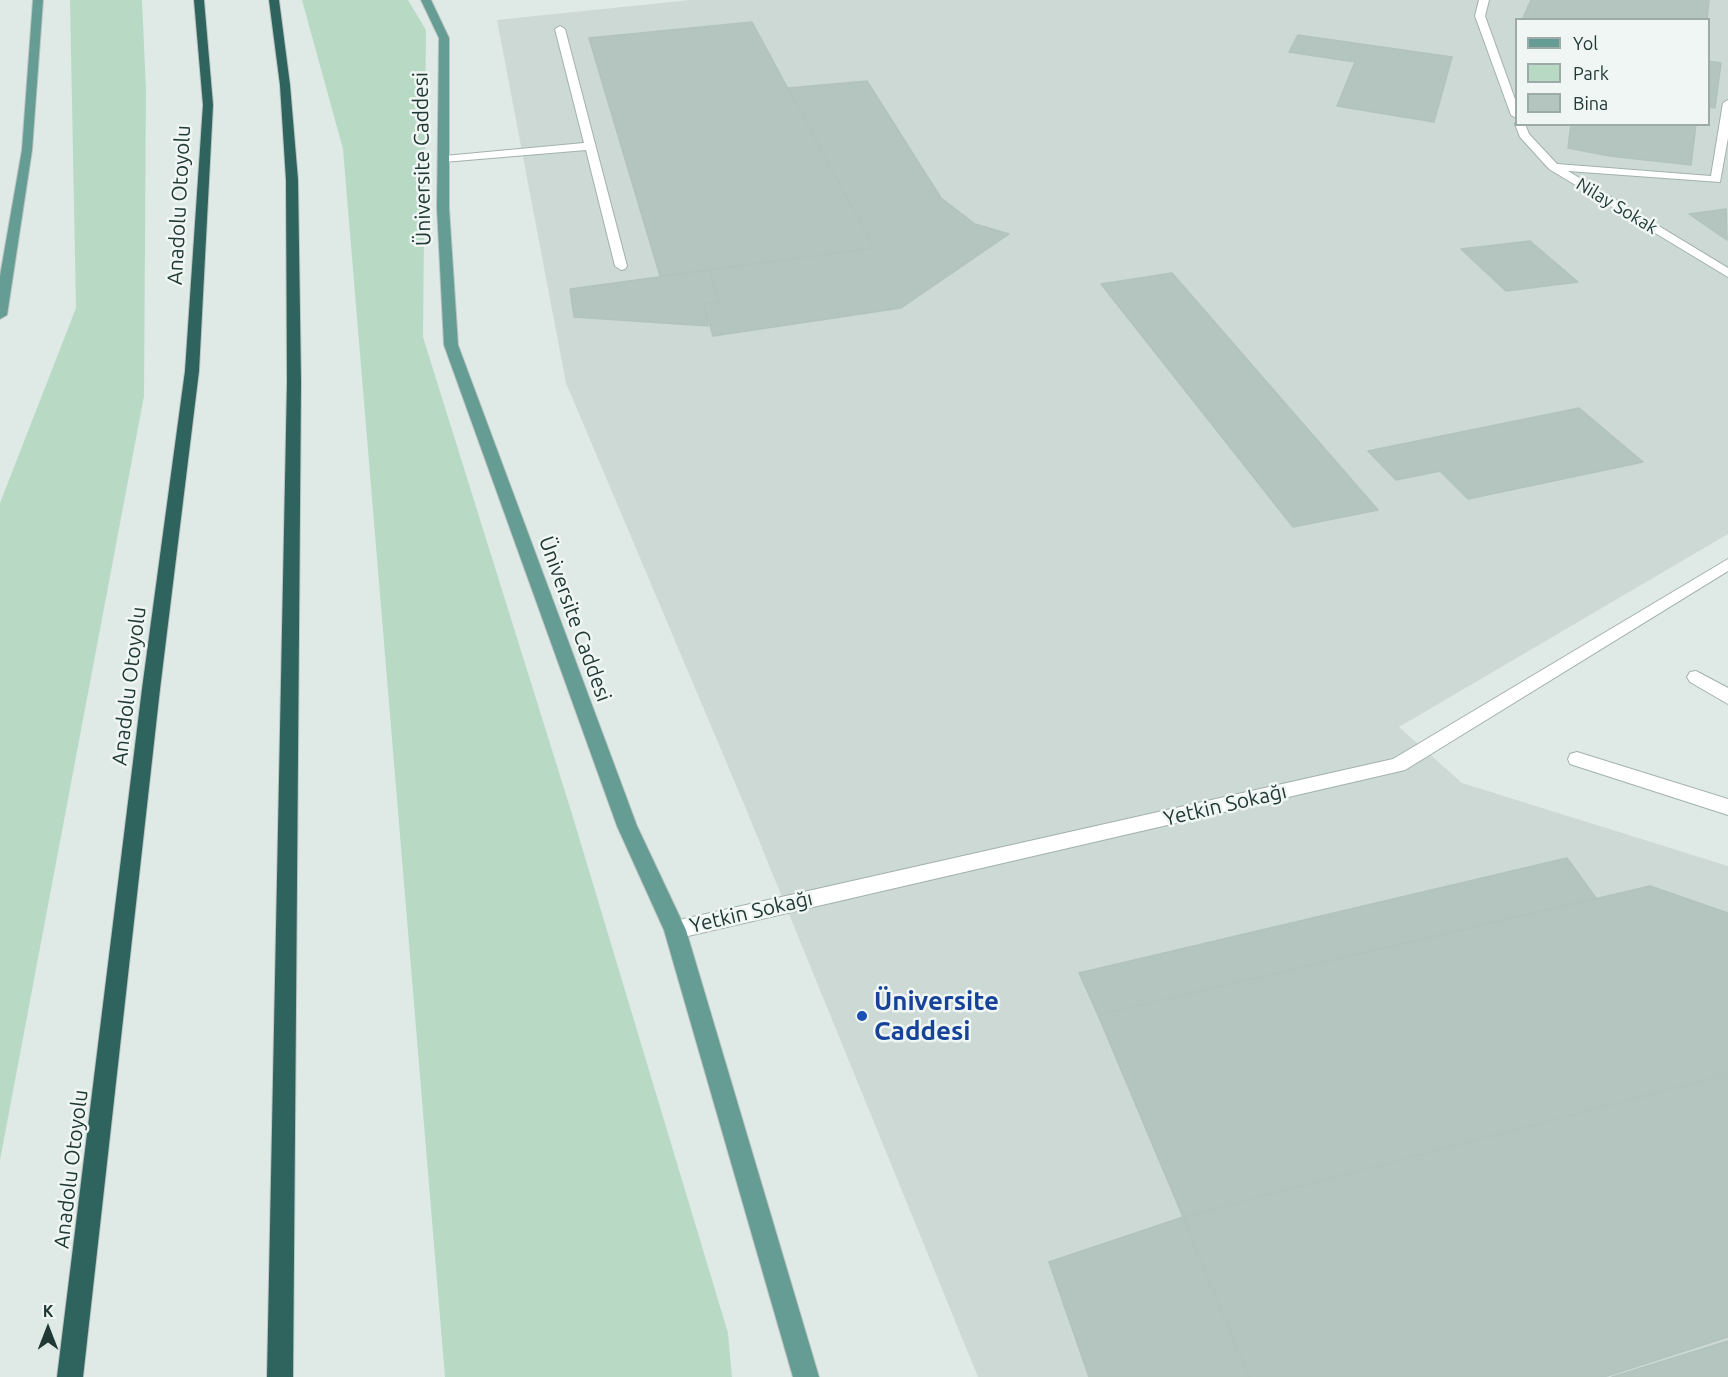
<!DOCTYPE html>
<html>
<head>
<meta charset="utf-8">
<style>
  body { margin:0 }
  #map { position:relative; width:1728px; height:1377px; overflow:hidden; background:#dfeae6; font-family:Ubuntu,sans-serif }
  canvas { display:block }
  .legend { position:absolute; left:1515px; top:18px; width:195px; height:108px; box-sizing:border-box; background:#eff6f3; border:2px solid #9daaa7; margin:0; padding:8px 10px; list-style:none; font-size:18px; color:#213934 }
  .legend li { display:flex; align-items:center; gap:12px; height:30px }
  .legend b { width:30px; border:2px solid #9daaa7 }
  .north { position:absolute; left:18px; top:1299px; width:60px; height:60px; -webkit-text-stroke:4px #eff6f3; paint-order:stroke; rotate:0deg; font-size:16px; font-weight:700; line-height:24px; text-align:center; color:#213934 }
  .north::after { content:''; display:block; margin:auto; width:21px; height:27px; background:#213934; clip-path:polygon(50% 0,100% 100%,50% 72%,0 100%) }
</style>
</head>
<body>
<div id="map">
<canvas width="1728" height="1377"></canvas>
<ul class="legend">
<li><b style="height:8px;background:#659d94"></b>Yol</li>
<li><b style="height:16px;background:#b8dac5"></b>Park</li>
<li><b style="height:16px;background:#b4c4bf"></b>Bina</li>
</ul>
<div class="north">K</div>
</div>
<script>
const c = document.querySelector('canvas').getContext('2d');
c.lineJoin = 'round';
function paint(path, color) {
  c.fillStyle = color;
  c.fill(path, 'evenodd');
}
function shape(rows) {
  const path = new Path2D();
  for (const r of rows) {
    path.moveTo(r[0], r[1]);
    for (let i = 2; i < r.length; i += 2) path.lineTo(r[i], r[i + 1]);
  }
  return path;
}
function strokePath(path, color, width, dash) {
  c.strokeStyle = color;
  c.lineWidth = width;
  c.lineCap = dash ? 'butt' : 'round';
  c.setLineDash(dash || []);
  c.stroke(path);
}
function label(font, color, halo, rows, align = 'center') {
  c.font = font + ' Ubuntu,sans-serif';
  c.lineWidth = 5;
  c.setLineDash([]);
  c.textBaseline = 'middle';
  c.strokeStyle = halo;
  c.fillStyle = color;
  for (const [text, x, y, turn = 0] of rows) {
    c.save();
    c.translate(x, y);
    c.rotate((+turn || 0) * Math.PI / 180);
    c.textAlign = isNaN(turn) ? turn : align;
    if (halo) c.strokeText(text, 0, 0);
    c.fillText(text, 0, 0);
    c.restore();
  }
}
paint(shape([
  [690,0,1728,0,1728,534,1399,727,1462,783,1728,866,1728,1377,978,1377,744,804,566,383,497,20],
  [1516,20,1708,20,1708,124,1516,124]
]), '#cdd9d5');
paint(shape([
  [70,0,142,0,146,90,144,396,0,1160,0,503,76,308],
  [302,0,408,0,426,30,423,337,572,814,728,1333,732,1377,445,1377,343,149]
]), '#b8dac5');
const building = shape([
  [1531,0,1709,0,1707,20,1523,18,1531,0],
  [752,22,874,248,660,276,589,38,752,22],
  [1298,35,1452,57,1434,122,1337,106,1355,62,1289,52,1298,35],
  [1708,61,1721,63,1715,108,1708,107,1708,61],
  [867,81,941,198,975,224,1009,234,901,308,713,336,704,304,720,302,710,270,874,248,788,88,867,81],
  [1571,124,1696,124,1691,165,1610,156,1568,148,1571,124],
  [1726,209,1727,240,1689,214,1726,209],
  [1530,241,1578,282,1506,291,1461,249,1530,241],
  [710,270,720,302,704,304,708,326,574,317,570,289,710,270],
  [1172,273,1378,510,1293,527,1101,284,1172,273],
  [1579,408,1643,462,1468,499,1440,471,1396,480,1368,451,1579,408],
  [1567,858,1596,898,1098,1015,1079,973,1567,858],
  [1650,886,1728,913,1728,1074,1183,1217,1098,1015,1650,886],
  [1728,1074,1728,1337,1604,1377,1249,1377,1183,1217,1728,1074],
  [1183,1217,1249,1377,1089,1377,1049,1262,1183,1217],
  [1728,1341,1728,1377,1612,1377,1728,1341]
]);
paint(building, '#b4c4bf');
strokePath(building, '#b2c3bd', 1.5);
const service = shape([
  [560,26,565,29,627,266,625,269,621,270,615,266,586,150,444,162,438,159,444,156,584,143,555,29,560,26],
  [1696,671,1728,688,1728,704,1690,682,1687,677,1690,672,1696,671],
  [1577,752,1728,799,1728,815,1570,764,1568,759,1570,754,1577,752]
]);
const minor = shape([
  [1479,0,1489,0,1485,16,1516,102,1516,118,1511,115,1475,16,1479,0],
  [1728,100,1728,138,1720,182,1568,171,1728,268,1728,277,1549,169,1520,137,1515,124,1516,122,1516,124,1525,124,1529,134,1557,164,1711,176,1723,103,1728,100],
  [1728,559,1728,571,1405,770,675,939,668,936,664,930,668,924,675,921,1393,759,1728,559]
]);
const primary = shape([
  [33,0,43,0,32,150,7,315,0,319,0,276,22,150,33,0],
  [421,0,431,0,449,38,449,208,458,345,637,826,686,930,819,1377,793,1377,664,930,617,826,444,345,437,208,439,38,421,0]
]);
const motorway = shape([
  [194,0,204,0,213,105,199,371,160,689,83,1377,57,1377,142,689,185,371,203,105,194,0],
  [269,0,279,0,290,85,298,180,301,382,293,1377,267,1377,287,382,286,180,280,85,269,0]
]);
strokePath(service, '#a2b1ad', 2);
strokePath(minor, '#a2b1ad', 2);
strokePath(primary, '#bcc4c2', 2);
strokePath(motorway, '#bcc4c2', 2);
paint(service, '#fff');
paint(minor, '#fff');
paint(primary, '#659d94');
paint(motorway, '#2e635e');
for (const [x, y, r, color] of [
  [862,1016,6,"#1a4fb4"]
]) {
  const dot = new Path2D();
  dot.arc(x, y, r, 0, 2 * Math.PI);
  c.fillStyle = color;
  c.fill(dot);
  strokePath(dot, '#eff6f3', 2);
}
label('18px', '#213934', '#eff6f3', [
  ["Nilay Sokak",1617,206,31]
]);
label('21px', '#213934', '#eff6f3', [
  ["Üniversite Caddesi",422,159,-91],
  ["Anadolu Otoyolu",179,205,-87],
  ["Üniversite Caddesi",575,619,70],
  ["Anadolu Otoyolu",129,686,-83],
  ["Yetkin Sokağı",1225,805,-13],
  ["Yetkin Sokağı",751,912,-13],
  ["Anadolu Otoyolu",71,1169,-83]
]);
label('bold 26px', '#164399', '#eff6f3', [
  ["Üniversite",874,1001],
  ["Caddesi",874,1031]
], 'left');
</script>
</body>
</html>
